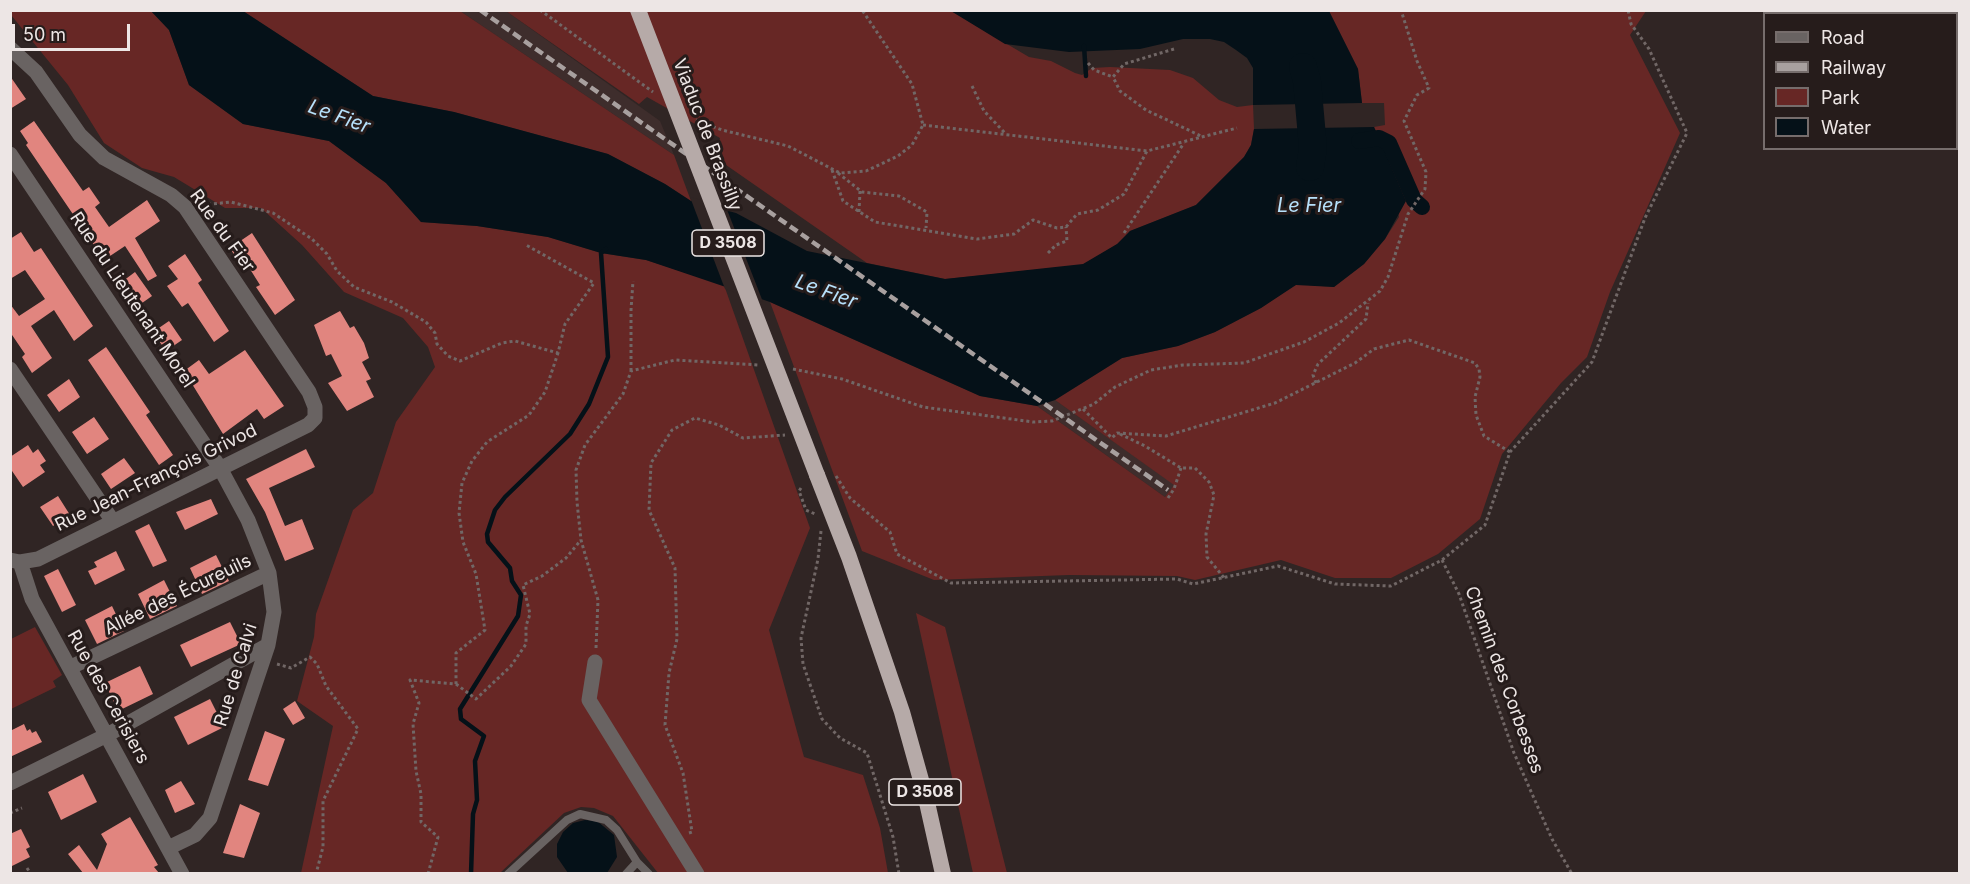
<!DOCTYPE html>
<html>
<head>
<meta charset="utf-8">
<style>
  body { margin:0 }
  #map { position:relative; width:1970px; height:884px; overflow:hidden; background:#302524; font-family:Inter,sans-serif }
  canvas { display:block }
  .frame { position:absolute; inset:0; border:12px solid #ede6e5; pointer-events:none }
  .legend { position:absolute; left:1763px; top:12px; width:195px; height:138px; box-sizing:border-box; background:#261c1b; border:2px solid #766d6c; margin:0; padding:8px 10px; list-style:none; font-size:18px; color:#ede6e5 }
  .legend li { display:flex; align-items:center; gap:12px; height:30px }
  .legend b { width:30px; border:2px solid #766d6c }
  .scale { position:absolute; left:12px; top:24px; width:118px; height:27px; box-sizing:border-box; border:3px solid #ede6e5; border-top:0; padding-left:8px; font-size:18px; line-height:21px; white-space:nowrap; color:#ede6e5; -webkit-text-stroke:4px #261c1b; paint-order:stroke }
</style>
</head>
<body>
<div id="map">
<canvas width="1970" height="884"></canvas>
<div class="frame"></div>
<ul class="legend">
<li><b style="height:8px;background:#696362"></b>Road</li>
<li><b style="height:8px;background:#a8a09f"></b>Railway</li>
<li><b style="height:16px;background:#672725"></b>Park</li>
<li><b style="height:16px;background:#051118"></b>Water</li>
</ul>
<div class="scale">50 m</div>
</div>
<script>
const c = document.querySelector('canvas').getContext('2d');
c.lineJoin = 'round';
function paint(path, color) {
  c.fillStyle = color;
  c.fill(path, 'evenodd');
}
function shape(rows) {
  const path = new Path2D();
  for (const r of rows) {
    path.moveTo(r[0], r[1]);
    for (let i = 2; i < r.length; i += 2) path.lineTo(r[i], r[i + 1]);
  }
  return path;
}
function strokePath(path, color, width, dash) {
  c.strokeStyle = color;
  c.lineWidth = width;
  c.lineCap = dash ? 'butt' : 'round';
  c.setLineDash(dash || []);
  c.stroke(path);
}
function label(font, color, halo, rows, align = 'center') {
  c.font = font + ' Inter,sans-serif';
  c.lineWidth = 6;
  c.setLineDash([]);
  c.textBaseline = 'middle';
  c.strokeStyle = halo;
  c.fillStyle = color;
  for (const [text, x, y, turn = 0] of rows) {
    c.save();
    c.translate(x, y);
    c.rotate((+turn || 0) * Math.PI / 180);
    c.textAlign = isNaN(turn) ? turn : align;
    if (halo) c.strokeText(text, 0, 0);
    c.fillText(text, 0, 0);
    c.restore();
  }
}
paint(shape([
  [460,11,506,11,660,121,674,155],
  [1055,400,1175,485,1165,497,1037,406]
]), '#3e2d2c');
paint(shape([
  [10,11,151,11,169,30,189,85,243,124,329,141,386,183,421,222,477,226,548,237,601,253,646,260,724,285,810,528,769,630,804,757,863,775,880,828,888,873,658,873,613,816,594,808,581,807,564,813,500,873,301,873,333,726,297,701,314,637,316,614,353,510,373,493,396,422,435,367,428,347,403,318,344,292,302,245,261,208,225,208,174,177,142,168,104,143,68,85,11,15],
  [243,11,460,11,674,155,691,201,665,184,608,154,454,112,373,96],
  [506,11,951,11,1029,57,1051,61,1075,73,1082,75,1092,68,1110,67,1170,70,1193,78,1219,100,1237,107,1253,105,1254,129,1251,145,1244,157,1196,205,1130,231,1118,244,1083,265,945,279,867,263,716,158,720,138,647,97,639,104],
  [1329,11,1646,11,1630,35,1680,133,1610,292,1587,357,1561,383,1502,454,1480,519,1438,554,1391,578,1335,578,1281,560,1195,580,1177,576,1069,575,934,580,862,551,770,302,980,396,1037,406,1165,497,1174,485,1055,400,1122,358,1178,346,1215,332,1261,308,1296,284,1334,287,1364,264,1385,239,1399,217,1387,152,1374,127,1385,125,1384,103,1362,103,1358,69],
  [916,613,945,627,1007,873,973,873],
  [35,627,62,675,53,681,56,687,11,709,11,639]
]), '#672725');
paint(shape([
  [151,11,243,11,373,96,454,112,608,154,665,184,691,201,736,213,807,251,945,279,1083,264,1117,244,1130,231,1196,205,1244,157,1251,145,1254,129,1374,127,1406,201,1385,239,1364,264,1334,287,1296,285,1261,308,1215,332,1178,346,1122,358,1055,400,1037,406,980,396,770,302,646,260,601,253,548,237,477,226,421,222,386,183,329,141,243,124,189,85,169,30],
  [951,11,1329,11,1358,69,1362,103,1253,105,1253,68,1247,58,1236,50,1224,42,1210,39,1183,39,1140,49,1069,52,1005,44],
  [585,820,597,821,614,835,617,857,607,873,568,873,557,857,557,844,563,832,573,823]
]), '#051118');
paint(shape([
  [690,197,726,207,763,302,725,289]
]), '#302524');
strokePath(shape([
  [1084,46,1086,76],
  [471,874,473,814,477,800,475,761,484,736,461,719,460,709,518,616,521,595,512,581,510,568,488,542,487,534,495,510,505,497,570,434,589,404,608,357,601,253,606,249]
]), '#051118', 4.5);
strokePath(shape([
  [1359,141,1379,138,1389,143,1414,200,1422,207]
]), '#051118', 16);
strokePath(shape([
  [1303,67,1307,81,1313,148,1310,167]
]), '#051118', 28);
paint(shape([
  [10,76,26,99,10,109],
  [34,121,83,191,89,187,100,203,95,207,109,227,147,200,160,221,135,238,157,276,148,281,125,246,104,260,26,145,28,143,20,131],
  [21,232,34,252,41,248,93,326,74,341,54,310,31,326,52,358,32,373,22,357,25,354,10,332,10,304,19,316,45,299,25,270,10,279,10,239],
  [252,233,295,300,275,315,256,287,260,285,243,258,238,261,230,248],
  [185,254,202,280,198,283,229,331,214,342,188,303,182,307,167,286,178,279,168,266],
  [135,272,152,296,135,308,119,284],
  [340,311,350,328,354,326,364,343,369,358,362,362,371,379,366,381,374,397,347,411,328,383,342,376,331,354,326,356,314,325],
  [169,321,182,340,166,351,153,332],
  [106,347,150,412,146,415,173,455,159,465,88,360],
  [245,350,284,406,264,419,257,409,223,434,184,371,199,360,209,374],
  [69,379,80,397,59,412,47,395],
  [94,417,109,439,87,454,72,432],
  [28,445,33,453,38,449,46,461,40,465,45,472,23,487,10,468,10,457],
  [306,449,315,467,269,488,285,526,302,519,314,549,285,561,265,512,246,479],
  [124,458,135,473,111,489,101,474],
  [58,496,70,515,53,526,40,507],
  [211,499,218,514,185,530,176,512],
  [149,524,167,561,153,567,135,531],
  [116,551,125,570,95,585,88,571,97,567,94,562],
  [216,555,229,581,202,594,190,568],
  [58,569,76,605,62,612,44,576],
  [164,580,177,606,150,619,138,594],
  [112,606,124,631,97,644,85,620],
  [230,622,241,644,191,667,180,645],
  [140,666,153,694,118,711,105,683],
  [210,699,224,727,188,745,174,717],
  [295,701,305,718,293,725,283,709],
  [24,724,27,731,30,729,32,733,36,731,42,742,10,757,10,731],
  [265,731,285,739,268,786,248,780],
  [83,774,97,802,61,820,48,792],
  [181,781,195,804,175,813,165,790],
  [240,804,260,813,244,858,223,853],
  [130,817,158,865,154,867,159,873,83,873,68,854,79,845,97,870,107,844,101,834],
  [21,829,30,847,26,849,30,857,10,867,10,834]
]), '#e1857f');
strokePath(shape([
  [540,10,653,92],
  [1174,49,1124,64,1113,77,1120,91,1146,110,1201,136],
  [1088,63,1094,70,1113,77],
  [972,86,984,111,1005,133],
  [696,120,722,130,788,146,840,173,866,171,898,156,912,145,923,125,912,84,862,10],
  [923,125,1147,151,1237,128],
  [832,170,843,201,875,222,977,239,1014,234,1033,220,1057,228,1066,227,1077,214,1098,210,1124,194,1147,151],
  [838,173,862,192,899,196,927,212,926,228],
  [202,205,231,202,273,213,312,239,327,254,337,271,354,287,392,302,426,322,435,333,437,344,448,356,460,361,502,343,515,341,558,353,565,324,594,283,526,245],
  [859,212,860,191],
  [1124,233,1184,143],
  [1048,253,1056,245,1067,241,1066,227],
  [793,369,842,379,923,407,1033,422,1052,421,1094,404,1115,387,1151,370,1183,365,1244,363,1304,342,1339,323,1380,291,1388,277,1408,214,1425,189,1426,172,1404,121,1417,95,1429,88,1417,61,1401,10],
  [631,371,631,310,633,281],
  [1316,383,1313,375,1318,364,1366,319,1368,303],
  [1083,409,1112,438,1117,433,1166,436,1275,403,1355,363,1374,349,1409,340,1475,363,1479,369,1480,377,1475,397,1476,415,1484,436,1510,452],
  [1120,434,1145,446,1181,468,1195,468,1209,482,1214,495,1206,534,1207,557,1225,579],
  [836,476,850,498,890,532,897,554,951,583,1177,579,1193,584,1278,566,1335,584,1391,586,1442,560,1485,525,1510,452,1592,362,1645,218,1687,133,1649,49,1631,24,1628,10],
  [801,488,799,491,806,510,815,514],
  [1168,498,1174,489,1181,468],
  [821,531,818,559,801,638,803,664,822,719,840,738,867,753,893,837,899,874],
  [1442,560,1459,594,1514,753,1552,839,1572,874],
  [596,648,598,600,581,540,577,502,576,470,585,445,623,394,631,371,675,360,759,365],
  [277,664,291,668,310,657,317,664,326,686,358,729,323,801,323,847,316,874],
  [456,684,476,699,511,666,526,644,526,626,530,614,523,585,542,576,566,558,581,540],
  [10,813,22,808],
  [689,833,692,832,683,773,665,725,669,673,677,639,675,568,649,510,651,463,672,430,695,418,719,425,743,438,785,435],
  [27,868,31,874],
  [428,874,438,837,421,822,421,794,416,771,413,724,419,703,410,680,456,684,456,653,485,630,476,574,463,542,459,513,462,483,472,461,487,442,529,415,545,392,558,353]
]), '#716766', 3, [3, 3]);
strokePath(shape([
  [508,874,567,820,580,814,606,820,617,830,637,862,649,874],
  [626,874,637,862]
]), '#696362', 8);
strokePath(shape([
  [10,48,36,72,80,135,104,158,171,195,185,207,309,392,315,407,315,418,308,425,38,559,20,562,10,560],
  [10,154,220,468,248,520,269,573,274,612,268,645,210,818,195,835,168,848],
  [10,369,112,520],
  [20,562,32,599,182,874],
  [595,662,589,700,697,874],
  [71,667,269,573],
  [10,783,107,735,268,645]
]), '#696362', 15);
strokePath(shape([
  [817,475,849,557,902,712,926,798,943,874]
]), '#b6aaa8', 16);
strokePath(shape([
  [480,10,1168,490]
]), '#a8a09f', 4.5, [9, 4.5]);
strokePath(shape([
  [638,10,817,475]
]), '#b6aaa8', 16);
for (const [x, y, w] of [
  [728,243,72],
  [925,792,72]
]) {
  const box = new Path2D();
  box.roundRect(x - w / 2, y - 13, w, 26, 4.5);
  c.fillStyle = '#261c1b';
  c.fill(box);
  strokePath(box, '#ede6e5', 1.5);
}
label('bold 16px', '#ede6e5', null, [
  ["D 3508",728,243],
  ["D 3508",925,792]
]);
label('18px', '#ede6e5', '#261c1b', [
  ["Viaduc de Brassilly",707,135,69],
  ["Rue du Fier",222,231,54],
  ["Rue du Lieutenant Morel",132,300,56],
  ["Rue Jean-François Grivod",156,478,-26],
  ["Allée des Écureuils",178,595,-26],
  ["Rue de Calvi",236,675,-73],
  ["Chemin des Corbesses",1504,680,70],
  ["Rue des Cerisiers",108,697,61]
]);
label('italic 20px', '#b7e1fb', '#261c1b', [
  ["Le Fier",339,117,20],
  ["Le Fier",1309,206],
  ["Le Fier",826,292,20]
]);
</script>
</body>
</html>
